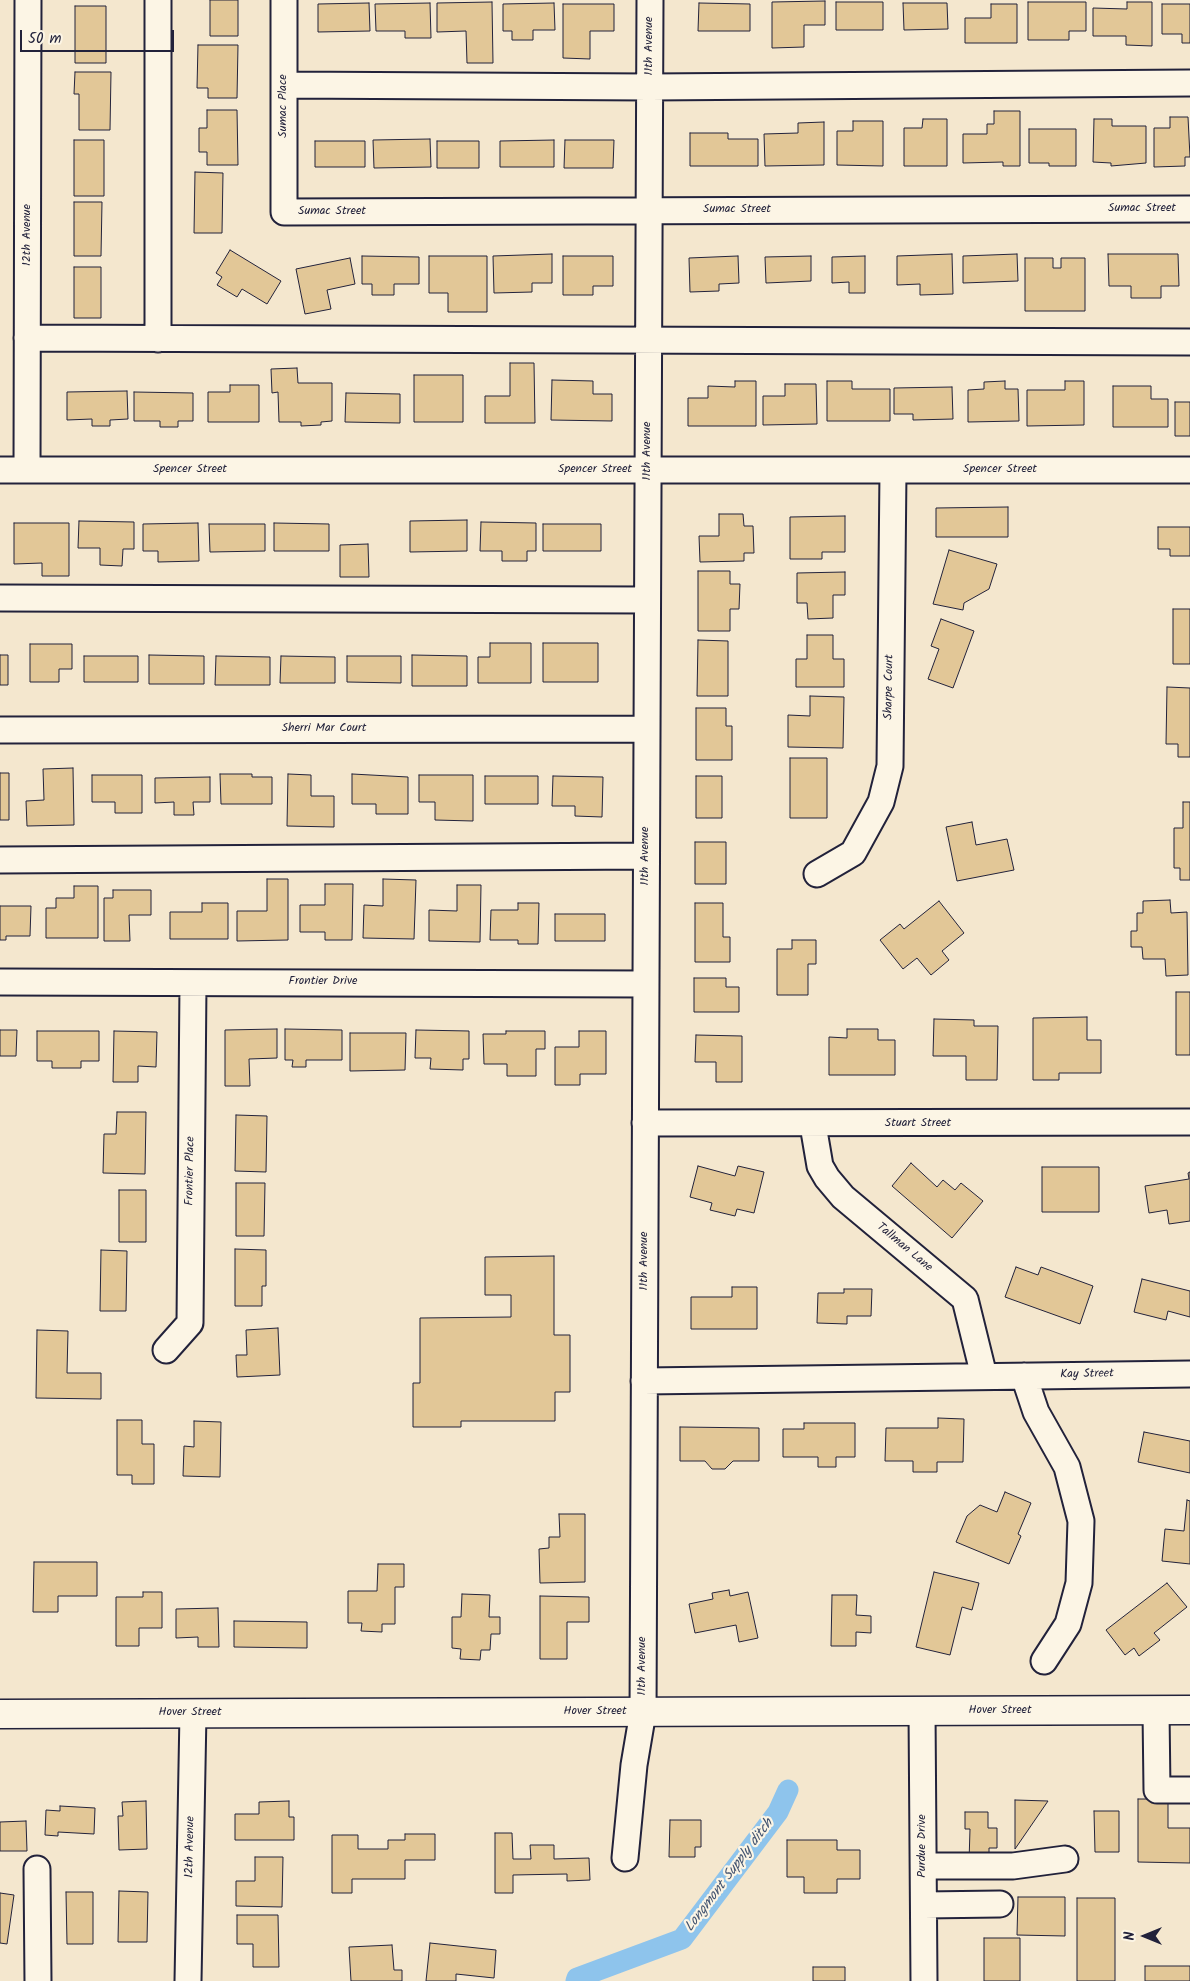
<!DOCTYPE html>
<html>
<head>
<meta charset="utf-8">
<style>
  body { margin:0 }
  #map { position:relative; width:1190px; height:1981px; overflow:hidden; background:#f4e7ce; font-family:Kalam,sans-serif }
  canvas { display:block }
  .north { position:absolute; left:1120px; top:1911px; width:50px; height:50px; -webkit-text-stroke:4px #fcf5e5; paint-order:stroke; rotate:270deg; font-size:14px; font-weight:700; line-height:20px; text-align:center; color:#22223b }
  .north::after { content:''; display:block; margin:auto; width:18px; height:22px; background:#22223b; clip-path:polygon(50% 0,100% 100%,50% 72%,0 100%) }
  .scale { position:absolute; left:20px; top:30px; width:154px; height:22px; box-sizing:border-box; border:2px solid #22223b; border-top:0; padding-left:6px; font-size:15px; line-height:18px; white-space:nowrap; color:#22223b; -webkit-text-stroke:4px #fcf5e5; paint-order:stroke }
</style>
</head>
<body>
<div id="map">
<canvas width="1190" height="1981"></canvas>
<div class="north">N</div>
<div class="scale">50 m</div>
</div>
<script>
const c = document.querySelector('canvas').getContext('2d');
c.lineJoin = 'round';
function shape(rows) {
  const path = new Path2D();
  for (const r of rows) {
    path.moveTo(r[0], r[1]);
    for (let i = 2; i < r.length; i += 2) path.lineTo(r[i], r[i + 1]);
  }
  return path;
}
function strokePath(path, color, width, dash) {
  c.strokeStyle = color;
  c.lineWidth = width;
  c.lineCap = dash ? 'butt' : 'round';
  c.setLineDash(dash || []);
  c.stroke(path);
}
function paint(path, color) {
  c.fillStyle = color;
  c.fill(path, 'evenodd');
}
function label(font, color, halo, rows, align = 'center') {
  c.font = font + ' Kalam,sans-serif';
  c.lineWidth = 4.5;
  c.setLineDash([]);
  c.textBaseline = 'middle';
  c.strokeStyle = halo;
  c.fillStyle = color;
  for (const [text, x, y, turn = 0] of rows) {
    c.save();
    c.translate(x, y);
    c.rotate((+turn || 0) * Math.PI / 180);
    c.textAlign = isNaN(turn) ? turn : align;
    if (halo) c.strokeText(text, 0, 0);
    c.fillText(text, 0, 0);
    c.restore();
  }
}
strokePath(shape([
  [576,1981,577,1978,682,1939,778,1812,788,1790]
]), '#8ec4ec', 21);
const building = shape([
  [210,0,238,0,238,36,210,36,210,0],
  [825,1,825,25,804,25,804,47,772,48,772,2,825,1],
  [492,2,493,63,467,63,466,31,437,32,437,3,492,2],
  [836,2,883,2,883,30,836,30,836,2],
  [1028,2,1086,2,1086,31,1069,31,1069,40,1028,40,1028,2],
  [1127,2,1152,2,1152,46,1126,45,1126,36,1093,36,1093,8,1127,9,1127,2],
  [369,3,370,31,318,32,318,4,369,3],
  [430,3,431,38,405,38,405,31,376,31,375,4,430,3],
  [554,3,555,30,533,30,533,40,512,40,512,31,503,31,503,4,554,3],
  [699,3,750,4,750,31,698,31,699,3],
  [903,3,947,3,948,29,904,30,903,3],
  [563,4,614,4,614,31,590,31,590,59,563,58,563,4],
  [991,4,1017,4,1017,43,965,43,965,18,991,18,991,4],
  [1162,4,1190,4,1190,43,1182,43,1182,34,1162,34,1162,4],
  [75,6,106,6,106,63,75,63,75,6],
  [198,45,238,45,237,98,208,98,208,88,197,88,198,45],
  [75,72,111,72,110,130,79,130,79,94,74,94,75,72],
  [207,110,237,110,238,165,207,165,207,152,199,152,199,128,207,128,207,110],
  [994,111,1020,111,1020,166,1003,166,1003,162,963,163,963,134,987,134,987,124,994,124,994,111],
  [1170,117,1188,117,1190,157,1185,157,1185,166,1154,167,1154,128,1170,128,1170,117],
  [923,119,947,119,947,166,904,166,904,128,922,128,923,119],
  [1094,119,1112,119,1112,126,1146,126,1146,163,1111,166,1111,163,1093,162,1094,119],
  [853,121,883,121,883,166,837,165,837,131,853,131,853,121],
  [824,122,824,165,765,166,764,134,798,133,798,123,824,122],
  [1029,129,1076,129,1076,166,1049,166,1049,163,1029,163,1029,129],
  [690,133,728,133,728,139,758,139,758,166,690,166,690,133],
  [430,139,431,167,374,168,373,140,430,139],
  [74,140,104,140,104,196,74,196,74,140],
  [554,140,554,167,500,167,500,141,554,140],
  [565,140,614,140,613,168,564,168,565,140],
  [315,141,365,141,365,167,315,167,315,141],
  [437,141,479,141,479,168,437,168,437,141],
  [195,172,223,173,222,233,194,233,195,172],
  [74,202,102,202,101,256,74,256,74,202],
  [230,250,281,281,267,304,242,289,237,297,217,285,222,277,216,273,230,250],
  [552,254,552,283,532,283,532,292,494,293,493,256,552,254],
  [952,254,953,294,920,295,920,284,897,285,897,256,952,254],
  [1017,254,1018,281,963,283,963,256,1017,254],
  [1108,254,1178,254,1179,286,1161,286,1161,298,1131,298,1131,286,1109,286,1108,254],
  [362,256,419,257,419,284,394,284,394,295,372,295,372,284,362,284,362,256],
  [429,256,487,256,487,312,448,312,448,293,429,293,429,256],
  [563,256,613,256,613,286,593,286,593,295,563,295,563,256],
  [738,256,739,283,719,284,719,291,690,292,689,258,738,256],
  [811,256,811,281,766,283,765,257,811,256],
  [865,256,865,293,849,293,849,282,832,283,832,257,865,256],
  [350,258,355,284,327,290,331,309,305,314,296,269,350,258],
  [1025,258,1053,258,1053,268,1061,268,1061,258,1085,258,1085,311,1025,311,1025,258],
  [74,267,101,267,101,318,74,318,74,267],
  [510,363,534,363,535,423,485,423,485,396,510,396,510,363],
  [297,368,298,383,332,383,332,421,321,422,321,425,301,426,301,422,279,422,278,392,272,393,271,369,297,368],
  [414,375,463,375,463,422,414,422,414,375],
  [552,380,593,381,593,394,612,394,612,421,551,420,552,380],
  [735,381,756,381,756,426,688,426,688,398,708,398,708,386,735,387,735,381],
  [827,381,852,381,852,389,890,389,890,421,827,421,827,381],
  [1005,381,1005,389,1018,389,1019,421,968,422,968,390,984,389,984,382,1005,381],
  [1065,381,1084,381,1084,425,1027,426,1027,390,1065,390,1065,381],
  [785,384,816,384,817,424,763,425,763,396,785,396,785,384],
  [230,385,259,385,259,422,208,422,208,392,230,392,230,385],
  [1113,386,1151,386,1151,399,1168,399,1168,427,1113,427,1113,386],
  [952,387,953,419,913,420,913,414,894,414,894,388,952,387],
  [127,391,128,419,110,420,110,426,92,426,92,419,67,420,67,392,127,391],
  [134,392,193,393,193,421,178,421,178,427,160,427,160,421,134,421,134,392],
  [346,393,400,394,400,423,345,422,346,393],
  [1175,402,1190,402,1190,436,1175,436,1175,402],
  [1008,507,1008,537,936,537,936,508,1008,507],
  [719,514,743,514,744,526,753,526,754,553,744,553,744,561,700,562,699,536,719,536,719,514],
  [845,516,845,552,822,552,822,559,790,559,790,517,845,516],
  [467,520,467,551,410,552,410,521,467,520],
  [79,521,134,522,134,549,123,549,122,566,100,565,100,548,78,548,79,521],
  [481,522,536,523,536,551,527,551,527,561,502,561,502,551,480,551,481,522],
  [14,523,69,523,69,576,42,576,42,563,14,564,14,523],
  [198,523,199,561,158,562,158,551,143,551,143,524,198,523],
  [274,523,329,524,329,551,274,551,274,523],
  [209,524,265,524,265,551,210,552,209,524],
  [543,524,601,524,601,551,543,551,543,524],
  [1158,527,1190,527,1190,556,1170,556,1170,549,1158,549,1158,527],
  [368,544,369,577,340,577,340,545,368,544],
  [949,550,997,564,989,589,964,603,963,610,933,604,949,550],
  [698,571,730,571,730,584,740,584,739,609,730,609,730,631,698,631,698,571],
  [845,572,845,595,833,595,833,618,808,619,807,603,797,603,797,573,845,572],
  [1173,609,1190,609,1190,664,1173,664,1173,609],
  [941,619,974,631,953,688,928,679,939,649,931,646,941,619],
  [807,635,833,635,833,659,844,659,844,687,796,687,796,659,807,659,807,635],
  [698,640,728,641,728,696,697,696,698,640],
  [490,643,531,643,531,683,478,683,478,657,490,657,490,643],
  [543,643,598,643,598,682,543,682,543,643],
  [30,644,72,644,72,669,59,669,59,682,30,682,30,644],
  [0,655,8,655,8,685,0,685,0,655],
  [149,655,204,656,204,684,149,684,149,655],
  [412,655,467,656,467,686,412,686,412,655],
  [84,656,138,656,138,682,84,682,84,656],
  [216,656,270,657,270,685,215,685,216,656],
  [281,656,335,657,335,683,280,683,281,656],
  [347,656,401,656,401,683,347,682,347,656],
  [1167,687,1190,688,1190,757,1178,757,1178,744,1166,744,1167,687],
  [810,696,844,697,843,748,788,747,788,715,810,716,810,696],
  [696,708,726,708,726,726,732,726,732,760,696,760,696,708],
  [790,758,827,758,827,818,790,818,790,758],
  [73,768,74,825,27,826,26,801,44,800,43,769,73,768],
  [0,773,9,773,9,820,0,820,0,773],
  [220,774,252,774,252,777,272,777,272,804,221,804,220,774],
  [288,774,311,775,311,796,334,796,334,827,287,826,288,774],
  [352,774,408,777,408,814,376,814,376,804,352,804,352,774],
  [92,775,142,775,142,813,115,813,115,802,92,802,92,775],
  [419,775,473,775,473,821,435,820,435,802,419,802,419,775],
  [485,776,538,776,538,804,485,804,485,776],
  [553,776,603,777,602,817,575,816,575,806,552,806,553,776],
  [696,776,722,776,722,818,696,818,696,776],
  [210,777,210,802,193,802,194,815,174,815,174,802,155,803,155,778,210,777],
  [1183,802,1190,802,1190,880,1180,880,1180,868,1174,868,1174,828,1183,828,1183,802],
  [972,822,976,845,1007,839,1014,870,957,881,946,827,972,822],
  [695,842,726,842,726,884,695,884,695,842],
  [267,879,288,879,288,940,237,941,237,911,267,911,267,879],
  [383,879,416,880,414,939,363,938,364,905,383,906,383,879],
  [325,884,353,884,352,940,325,940,325,932,300,932,300,905,325,905,325,884],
  [457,885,481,885,480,942,429,941,429,910,457,911,457,885],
  [74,886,98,886,98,938,46,938,46,908,56,908,56,898,74,898,74,886],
  [113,890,151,890,151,915,129,915,130,941,104,941,104,898,113,898,113,890],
  [1170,900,1171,913,1187,912,1188,975,1166,976,1165,959,1143,959,1142,947,1131,947,1131,931,1137,931,1137,913,1143,913,1143,901,1170,900],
  [939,901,964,933,942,951,949,960,931,975,917,958,903,969,880,940,900,924,904,929,939,901],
  [202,903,228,903,228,939,170,939,170,912,202,912,202,903],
  [518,903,539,903,538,944,518,944,518,940,490,940,491,910,518,910,518,903],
  [695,903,723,903,723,937,730,937,730,962,695,962,695,903],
  [0,906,31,906,30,936,6,936,6,940,0,940,0,906],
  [555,914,605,914,605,941,555,941,555,914],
  [792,940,816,940,816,964,808,964,808,995,777,995,777,949,792,949,792,940],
  [694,978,726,978,726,987,739,987,739,1012,694,1012,694,978],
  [1176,992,1190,992,1190,1055,1176,1055,1176,992],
  [1087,1017,1087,1040,1101,1040,1101,1073,1059,1073,1059,1080,1033,1080,1033,1018,1087,1017],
  [934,1019,974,1020,974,1026,998,1026,997,1080,966,1080,966,1056,933,1056,934,1019],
  [277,1029,277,1058,249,1059,250,1086,225,1086,225,1030,277,1029],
  [285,1029,342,1030,342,1060,306,1060,306,1067,292,1067,293,1060,285,1060,285,1029],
  [847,1029,878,1029,878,1040,895,1040,895,1075,829,1075,829,1037,847,1038,847,1029],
  [0,1030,17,1030,16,1056,0,1056,0,1030],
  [416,1030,469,1031,469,1059,463,1059,463,1070,430,1069,431,1058,415,1058,416,1030],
  [37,1031,99,1031,99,1061,81,1061,81,1068,52,1068,52,1061,37,1061,37,1031],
  [114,1031,157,1032,156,1067,138,1066,138,1082,113,1082,114,1031],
  [506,1031,545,1031,545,1049,536,1049,536,1076,507,1076,507,1064,484,1064,483,1034,506,1034,506,1031],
  [579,1031,606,1031,606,1074,580,1074,580,1085,555,1085,555,1047,579,1047,579,1031],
  [350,1033,406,1033,405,1070,350,1071,350,1033],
  [696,1035,742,1036,742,1082,716,1082,716,1062,695,1062,696,1035],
  [117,1112,146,1112,145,1174,103,1173,104,1134,116,1134,117,1112],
  [236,1115,267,1116,266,1172,235,1171,236,1115],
  [911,1163,937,1187,943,1180,955,1190,961,1183,983,1201,952,1238,892,1186,911,1163],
  [698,1166,735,1176,738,1166,764,1172,754,1213,737,1209,735,1216,710,1210,712,1203,690,1197,698,1166],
  [1042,1167,1099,1167,1099,1212,1042,1212,1042,1167],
  [1190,1172,1190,1221,1169,1224,1167,1210,1149,1213,1145,1186,1189,1179,1188,1173,1190,1172],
  [236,1183,265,1183,264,1236,236,1236,236,1183],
  [119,1190,146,1190,146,1242,119,1242,119,1190],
  [235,1249,266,1250,266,1286,262,1286,262,1306,235,1306,235,1249],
  [101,1250,127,1251,126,1311,100,1311,101,1250],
  [554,1256,554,1335,570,1335,570,1392,555,1392,555,1421,461,1421,461,1427,413,1427,413,1383,420,1383,420,1318,511,1317,511,1295,485,1295,485,1257,554,1256],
  [1016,1267,1038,1275,1041,1267,1093,1286,1080,1324,1005,1297,1016,1267],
  [1142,1279,1190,1291,1190,1317,1168,1311,1166,1320,1134,1312,1142,1279],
  [732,1287,757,1287,757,1329,691,1329,691,1297,732,1297,732,1287],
  [844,1289,872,1289,871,1316,847,1316,847,1324,817,1323,818,1293,844,1293,844,1289],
  [278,1328,280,1375,237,1377,236,1355,247,1355,246,1330,278,1328],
  [37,1330,68,1331,67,1373,101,1373,101,1399,36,1398,37,1330],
  [938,1418,964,1419,963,1462,937,1462,937,1472,913,1472,913,1461,885,1461,886,1428,938,1428,938,1418],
  [117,1420,142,1420,142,1444,154,1444,154,1484,132,1484,132,1475,117,1475,117,1420],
  [194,1421,221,1422,220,1477,183,1476,184,1446,194,1447,194,1421],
  [804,1423,855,1423,855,1457,836,1457,836,1467,818,1467,818,1457,783,1457,783,1429,804,1429,804,1423],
  [680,1427,759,1428,759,1461,733,1461,725,1469,712,1469,705,1461,680,1461,680,1427],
  [1144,1432,1190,1441,1190,1473,1138,1462,1144,1432],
  [1005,1492,1031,1503,1018,1534,1021,1536,1009,1564,956,1542,967,1516,980,1505,997,1512,1005,1492],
  [1187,1500,1190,1501,1190,1564,1162,1561,1165,1529,1184,1531,1187,1500],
  [559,1514,585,1514,585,1582,540,1583,539,1549,549,1548,549,1537,560,1537,559,1514],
  [34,1562,97,1562,97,1596,58,1596,58,1612,33,1612,34,1562],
  [378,1564,404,1564,404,1587,395,1587,395,1624,382,1624,382,1632,361,1631,362,1623,348,1623,348,1591,377,1591,378,1564],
  [934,1572,979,1583,972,1610,962,1607,950,1655,916,1647,934,1572],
  [1167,1583,1187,1607,1154,1633,1160,1640,1139,1656,1134,1648,1125,1655,1106,1630,1167,1583],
  [729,1590,730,1596,748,1592,758,1638,739,1642,736,1625,695,1633,689,1604,713,1599,712,1593,729,1590],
  [143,1592,162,1592,162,1628,139,1628,139,1646,116,1646,116,1597,143,1597,143,1592],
  [462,1594,490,1595,489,1617,500,1617,500,1634,491,1634,490,1650,481,1650,480,1660,460,1659,461,1649,452,1648,452,1617,461,1617,462,1594],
  [832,1595,857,1595,856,1615,871,1616,871,1633,856,1632,856,1646,831,1646,832,1595],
  [540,1596,589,1597,589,1622,567,1622,567,1659,540,1659,540,1596],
  [218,1608,219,1647,198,1647,198,1637,176,1638,176,1609,218,1608],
  [234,1621,307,1622,307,1648,234,1647,234,1621],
  [1138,1799,1168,1799,1168,1828,1190,1828,1190,1863,1138,1862,1138,1799],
  [1015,1800,1048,1801,1015,1849,1015,1800],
  [146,1801,147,1849,119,1850,118,1816,123,1816,122,1802,146,1801],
  [289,1801,289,1817,294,1817,294,1840,235,1840,235,1814,259,1814,259,1802,289,1801],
  [60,1806,95,1808,94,1834,58,1832,58,1836,45,1835,46,1810,60,1811,60,1806],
  [1094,1811,1119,1811,1119,1852,1095,1852,1094,1811],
  [965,1812,988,1812,988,1828,997,1828,997,1848,989,1848,989,1862,969,1862,970,1829,965,1829,965,1812],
  [670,1820,701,1820,701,1847,695,1847,695,1857,669,1857,670,1820],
  [26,1821,27,1851,0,1851,0,1822,26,1821],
  [495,1833,512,1833,513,1859,531,1859,530,1845,554,1845,554,1859,589,1858,590,1880,567,1881,567,1874,513,1875,513,1893,495,1893,495,1833],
  [405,1834,435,1834,435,1860,405,1860,405,1879,352,1879,352,1893,332,1893,332,1835,358,1835,358,1849,388,1849,388,1840,405,1840,405,1834],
  [787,1840,837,1840,837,1850,860,1850,860,1879,837,1879,837,1893,804,1893,804,1877,787,1877,787,1840],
  [255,1857,283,1857,282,1907,236,1906,236,1881,255,1881,255,1857],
  [119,1891,148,1892,147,1942,118,1942,119,1891],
  [66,1892,93,1892,93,1944,67,1944,66,1892],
  [0,1893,14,1895,7,1944,0,1943,0,1893],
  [1018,1897,1065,1897,1065,1936,1017,1935,1018,1897],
  [1077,1898,1115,1898,1115,1981,1077,1981,1077,1898],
  [237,1915,278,1915,279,1967,253,1967,253,1944,237,1944,237,1915],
  [984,1938,1020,1938,1020,1981,984,1981,984,1938],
  [430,1943,496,1950,494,1978,456,1974,456,1981,426,1981,430,1943],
  [392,1945,394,1970,402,1970,402,1981,351,1981,349,1947,392,1945],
  [1145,1966,1190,1966,1190,1981,1145,1981,1145,1966],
  [813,1967,845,1967,845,1981,813,1981,813,1967]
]);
paint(building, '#e2c797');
strokePath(building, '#22223b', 1);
const minor = shape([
  [158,0,158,339],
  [284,0,284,212,1190,209],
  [284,85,650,87,1190,83],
  [27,338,1190,342],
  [0,470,1190,470],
  [27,470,28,0],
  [0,598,647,600],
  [0,730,647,729],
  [0,860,646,856],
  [817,874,853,853,881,802,890,766,893,471],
  [0,982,646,984],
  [645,1123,1190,1122],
  [813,1125,820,1166,827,1178,843,1197,965,1299,984,1376],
  [166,1350,190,1323,193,983],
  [1024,1376,1036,1412,1067,1467,1081,1521,1079,1583,1068,1624,1044,1661],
  [644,1381,1190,1374],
  [922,1711,924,1981],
  [1156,1711,1157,1790,1190,1790],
  [625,1858,634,1765,643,1712,650,0],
  [924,1866,1013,1866,1065,1859],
  [37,1869,38,1981],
  [924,1905,1000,1904],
  [188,1981,193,1713]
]);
const major = shape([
  [0,1714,1190,1710]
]);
strokePath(minor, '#22223b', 29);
strokePath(major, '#22223b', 31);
strokePath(minor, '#fcf5e5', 25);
strokePath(major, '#fcf5e5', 28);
label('12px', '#22223b', '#fcf5e5', [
  ["11th Avenue",650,46,-90],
  ["Sumac Place",284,106,-90],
  ["Sumac Street",1142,209],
  ["Sumac Street",737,210],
  ["Sumac Street",332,212],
  ["12th Avenue",28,235,-90],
  ["11th Avenue",648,451,-90],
  ["Spencer Street",190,470],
  ["Spencer Street",595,470],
  ["Spencer Street",1000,470],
  ["Sharpe Court",890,687,-89],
  ["Sherri Mar Court",324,729],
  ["11th Avenue",646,856,-90],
  ["Frontier Drive",323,982],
  ["Stuart Street",918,1124],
  ["Frontier Place",191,1171,-89],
  ["Tallman Lane",904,1248,40],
  ["11th Avenue",645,1261,-90],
  ["Kay Street",1087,1375,-1],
  ["11th Avenue",643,1666,-90],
  ["Hover Street",1000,1711],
  ["Hover Street",595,1712],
  ["Hover Street",190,1713],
  ["Purdue Drive",923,1846,-90],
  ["12th Avenue",191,1847,-89]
]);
label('italic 14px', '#425370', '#fcf5e5', [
  ["Longmont Supply ditch",730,1876,-53]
]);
</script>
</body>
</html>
